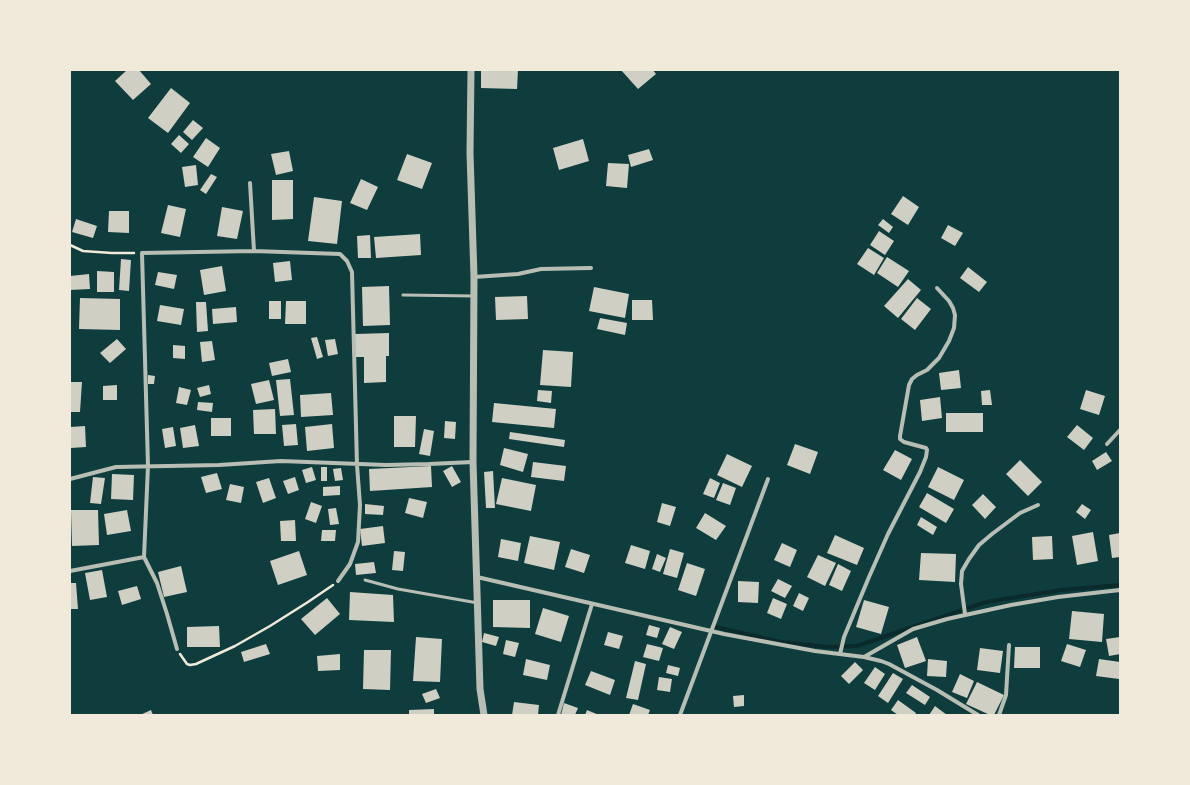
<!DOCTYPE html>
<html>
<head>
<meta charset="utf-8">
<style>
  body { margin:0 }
  #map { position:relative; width:1190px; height:785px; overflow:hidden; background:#0f3d3e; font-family:Montserrat,sans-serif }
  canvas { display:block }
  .frame { position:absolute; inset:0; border:71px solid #f1e9da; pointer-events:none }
</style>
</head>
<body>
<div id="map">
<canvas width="1190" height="785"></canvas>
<div class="frame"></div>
</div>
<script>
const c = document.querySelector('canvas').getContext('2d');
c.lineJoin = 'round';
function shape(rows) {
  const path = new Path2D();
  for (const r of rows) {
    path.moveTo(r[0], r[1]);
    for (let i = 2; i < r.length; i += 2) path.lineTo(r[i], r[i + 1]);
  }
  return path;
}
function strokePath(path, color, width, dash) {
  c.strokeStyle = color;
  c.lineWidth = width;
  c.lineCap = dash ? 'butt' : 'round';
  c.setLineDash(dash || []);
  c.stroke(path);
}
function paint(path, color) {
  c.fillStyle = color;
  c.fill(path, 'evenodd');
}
strokePath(shape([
  [716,627,781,642,828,647,857,646,986,602,1061,590,1120,585]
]), '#0a2a2b', 4);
paint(shape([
  [127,70,139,70,151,84,133,100,115,81],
  [481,70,518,70,517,89,481,88],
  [621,70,653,70,656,74,638,89],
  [171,88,190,103,168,133,148,118],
  [193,120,203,128,192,140,183,132],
  [179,135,189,144,181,153,171,144],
  [206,138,220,148,208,167,193,157],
  [583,139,589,161,559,170,553,148],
  [649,149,653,160,631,167,628,155],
  [289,151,293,171,276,175,271,154],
  [407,154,432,163,422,189,397,180],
  [608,163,629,164,627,188,606,186],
  [196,165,198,185,185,187,182,167],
  [211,174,217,177,206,194,200,190],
  [361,179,378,187,367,210,350,203],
  [272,180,293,180,293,219,272,220],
  [903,196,919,207,908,225,891,214],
  [314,197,342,201,337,244,308,241],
  [168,205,186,209,180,237,161,233],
  [222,207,243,211,237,239,217,236],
  [109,211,129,211,129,233,108,232],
  [76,219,97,226,93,238,72,232],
  [883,219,893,227,889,233,878,225],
  [948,225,963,233,955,246,941,238],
  [879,231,894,241,885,255,870,245],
  [420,234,421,255,376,258,374,237],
  [370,235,371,258,358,258,357,236],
  [868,248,884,258,874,275,857,264],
  [887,257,909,271,898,287,877,273],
  [121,259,131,260,129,291,119,290],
  [290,261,292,280,275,282,273,263],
  [222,266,226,291,204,295,200,270],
  [968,267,987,282,979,292,960,278],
  [97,271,114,272,114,292,97,292],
  [158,272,177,275,174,289,155,285],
  [89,274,90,289,70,290,70,276],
  [908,279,921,290,898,318,884,306],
  [389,286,390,325,363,326,362,287],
  [594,287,629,294,625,318,589,311],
  [527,296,528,319,496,320,495,297],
  [80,298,120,299,120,330,79,329],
  [917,298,931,309,915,330,901,319],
  [632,300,652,300,653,320,632,320],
  [269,301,281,301,281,319,269,319],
  [286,301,306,301,306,324,285,324],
  [196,302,206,302,208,331,197,332],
  [160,305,184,309,181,325,157,321],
  [236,307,237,322,213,324,212,309],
  [600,318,627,323,625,335,597,329],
  [389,333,389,356,386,356,386,382,364,383,364,357,355,357,355,334],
  [317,337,323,357,317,359,311,338],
  [117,339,126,349,110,363,100,353],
  [335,339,338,354,328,356,325,340],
  [212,341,215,360,202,362,200,342],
  [173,345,185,346,185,359,173,358],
  [543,350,573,352,571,387,540,385],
  [288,359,291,372,272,376,269,363],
  [959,370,961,388,941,390,939,373],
  [148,375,155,376,154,384,148,384],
  [290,379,294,415,280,416,276,380],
  [269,380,274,400,256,404,251,384],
  [70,382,82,382,80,412,70,412],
  [117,385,117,400,103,400,103,386],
  [209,385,211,394,200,397,197,388],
  [179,387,191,390,187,405,176,403],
  [538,390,552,391,551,403,537,401],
  [990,390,992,405,982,405,981,391],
  [1086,390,1105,396,1099,415,1080,409],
  [331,393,333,415,301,417,300,395],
  [940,397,942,418,922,421,920,400],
  [198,402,213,403,212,412,197,410],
  [494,403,556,409,554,428,492,422],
  [275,409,276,434,254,434,253,410],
  [946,413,983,413,983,432,946,432],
  [394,416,416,416,415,447,394,447],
  [211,418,231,418,231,436,211,436],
  [445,421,456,422,455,439,444,438],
  [296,424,298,445,284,446,282,425],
  [332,424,334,448,307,451,305,427],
  [195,425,199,446,183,448,180,428],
  [1077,425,1093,438,1084,450,1067,437],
  [85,426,86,447,71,448,70,427],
  [173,427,176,446,165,448,162,429],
  [424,429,434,431,430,456,419,454],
  [510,432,565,440,564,447,509,439],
  [795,444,818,452,810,474,787,465],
  [504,448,528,454,523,472,500,465],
  [895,450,912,459,901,480,883,470],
  [1106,452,1112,461,1097,470,1092,461],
  [727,454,752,466,742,487,717,475],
  [1020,460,1042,482,1028,496,1006,474],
  [533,462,566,466,564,481,531,477],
  [431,466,432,487,370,491,369,469],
  [452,466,461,482,452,487,443,471],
  [312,467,316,480,306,483,302,470],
  [321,467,327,467,327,481,321,481],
  [938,467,964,480,954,500,928,487],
  [341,468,343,480,335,481,333,469],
  [493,471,495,508,486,508,484,472],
  [217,473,222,489,206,493,201,477],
  [112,474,134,475,133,500,111,499],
  [93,477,105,478,101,504,90,503],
  [295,477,299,490,288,494,283,481],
  [269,478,276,498,263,503,256,482],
  [502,478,536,485,531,511,496,504],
  [710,478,720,483,714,498,703,494],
  [723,483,736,488,730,505,716,500],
  [230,484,244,487,241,503,226,500],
  [340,486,340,495,323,496,323,487],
  [927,493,954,509,946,523,919,507],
  [983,494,996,507,985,519,972,505],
  [409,498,427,502,423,518,405,513],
  [311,502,322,506,316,523,305,519],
  [662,503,676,507,670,526,657,522],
  [365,504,384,506,383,515,365,514],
  [1082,504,1091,510,1085,519,1076,512],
  [336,508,339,524,330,525,328,509],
  [71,510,98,510,99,545,72,546],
  [127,510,131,531,107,535,104,514],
  [705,513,726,526,716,540,696,528],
  [921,517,937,527,933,535,917,525],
  [295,520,296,541,281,541,280,521],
  [383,526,385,543,362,546,360,529],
  [322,530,336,530,335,541,321,541],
  [1093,532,1098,561,1077,565,1072,536],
  [1120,533,1120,557,1112,558,1109,535],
  [835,535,864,548,857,565,827,553],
  [530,536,560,542,554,570,524,563],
  [1052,536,1053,559,1033,560,1032,537],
  [501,539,521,543,518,561,498,557],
  [782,543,797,550,790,567,774,560],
  [631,545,650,551,645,569,625,563],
  [571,549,590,555,584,573,565,567],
  [670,549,684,553,677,578,663,574],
  [299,551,307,575,278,585,270,561],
  [394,551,405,552,403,571,392,570],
  [921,553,956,554,955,582,919,580],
  [657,554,666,558,660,572,652,569],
  [818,555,836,563,825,586,807,577],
  [374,562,376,573,356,575,355,564],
  [687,563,705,569,696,596,678,590],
  [838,564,851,571,842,591,829,585],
  [181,566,187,592,164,597,158,572],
  [102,570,107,597,90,600,85,573],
  [778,579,792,586,785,598,771,591],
  [738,581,759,582,758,603,738,602],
  [70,583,76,583,78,609,70,609],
  [137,586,141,599,122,605,118,591],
  [350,592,393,595,394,622,349,620],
  [799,593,809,598,803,611,793,606],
  [327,598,340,614,315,635,301,619],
  [773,598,787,604,781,619,767,613],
  [493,600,530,600,530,628,493,627],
  [864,600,889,607,881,634,856,627],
  [543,608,569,616,561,642,535,634],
  [1072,611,1104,614,1102,642,1069,639],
  [649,625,660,628,657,638,646,635],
  [219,626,220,647,187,647,187,627],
  [670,627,682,632,674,649,662,644],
  [608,632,623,636,619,649,604,645],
  [484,633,499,637,496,646,482,642],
  [416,637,442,639,440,682,413,681],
  [917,637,926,661,905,668,897,645],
  [1120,637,1120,654,1109,656,1106,639],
  [506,640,519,643,515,657,503,654],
  [266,644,270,654,244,662,241,652],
  [647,644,663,648,659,661,643,657],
  [1067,644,1086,650,1080,667,1061,661],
  [1015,647,1040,647,1040,668,1014,668],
  [980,648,1003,651,1000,673,977,670],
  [364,650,391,650,390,690,363,689],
  [340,654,340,670,318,671,317,656],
  [526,659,550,665,547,680,523,675],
  [928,659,947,661,946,677,927,676],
  [1099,659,1120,662,1119,679,1096,676],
  [635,661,646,664,638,700,626,698],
  [855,662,863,670,849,684,841,676],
  [668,665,680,668,678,676,666,673],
  [875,667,885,674,875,690,864,683],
  [591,671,615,680,610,695,585,685],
  [893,673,903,679,888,703,878,696],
  [960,674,974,681,967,698,952,692],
  [659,677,672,679,670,692,657,690],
  [977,682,1004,695,994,715,990,715,966,704],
  [912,685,930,697,925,705,906,693],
  [436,689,440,698,426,703,422,694],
  [744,695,744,706,734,707,733,696],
  [898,700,916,713,915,715,898,715,891,710],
  [514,702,539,705,538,715,512,715],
  [564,703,578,708,575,715,561,715],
  [633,704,650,710,648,715,629,715],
  [935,706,947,715,929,715],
  [434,709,434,715,409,715,409,710],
  [151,710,153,715,140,715],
  [587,710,599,715,585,715]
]), '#cfcfc3');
strokePath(shape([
  [70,245,83,251,112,253,134,253],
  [180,654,187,664,190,665,196,664,235,646,270,626,308,602,333,585]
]), '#f1e9da', 2.5);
strokePath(shape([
  [403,295,474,296],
  [365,580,398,589,478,603]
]), '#b8beb3', 3);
strokePath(shape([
  [250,183,254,251],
  [474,277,518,274,541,269,591,268],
  [1107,444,1120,430],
  [70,479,116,467,219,465,281,461,386,465,429,464,473,462],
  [144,557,157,583,167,614,177,649],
  [70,571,144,557,148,466,142,253,254,251,340,254,347,261,352,272,357,465,360,505,358,542,350,564,338,581],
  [477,577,724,634,815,651,864,657,881,661,889,664,937,690,978,715],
  [965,614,961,584,962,571,969,559,979,545,992,534,1020,513,1038,505],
  [840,654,844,637,869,577,888,534,920,472,926,457,927,450,926,448,904,442,900,439,900,436,909,385,912,379,917,375,927,370,939,358,949,341,954,328,955,315,953,308,949,301,937,288],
  [864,657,913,629,947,619,1011,605,1058,597,1120,590],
  [558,715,592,604],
  [680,715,768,479],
  [999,715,1006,695,1009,645]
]), '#b8beb3', 4);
strokePath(shape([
  [471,70,470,153,474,277,473,462,480,689,484,715]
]), '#b8beb3', 7);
</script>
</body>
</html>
